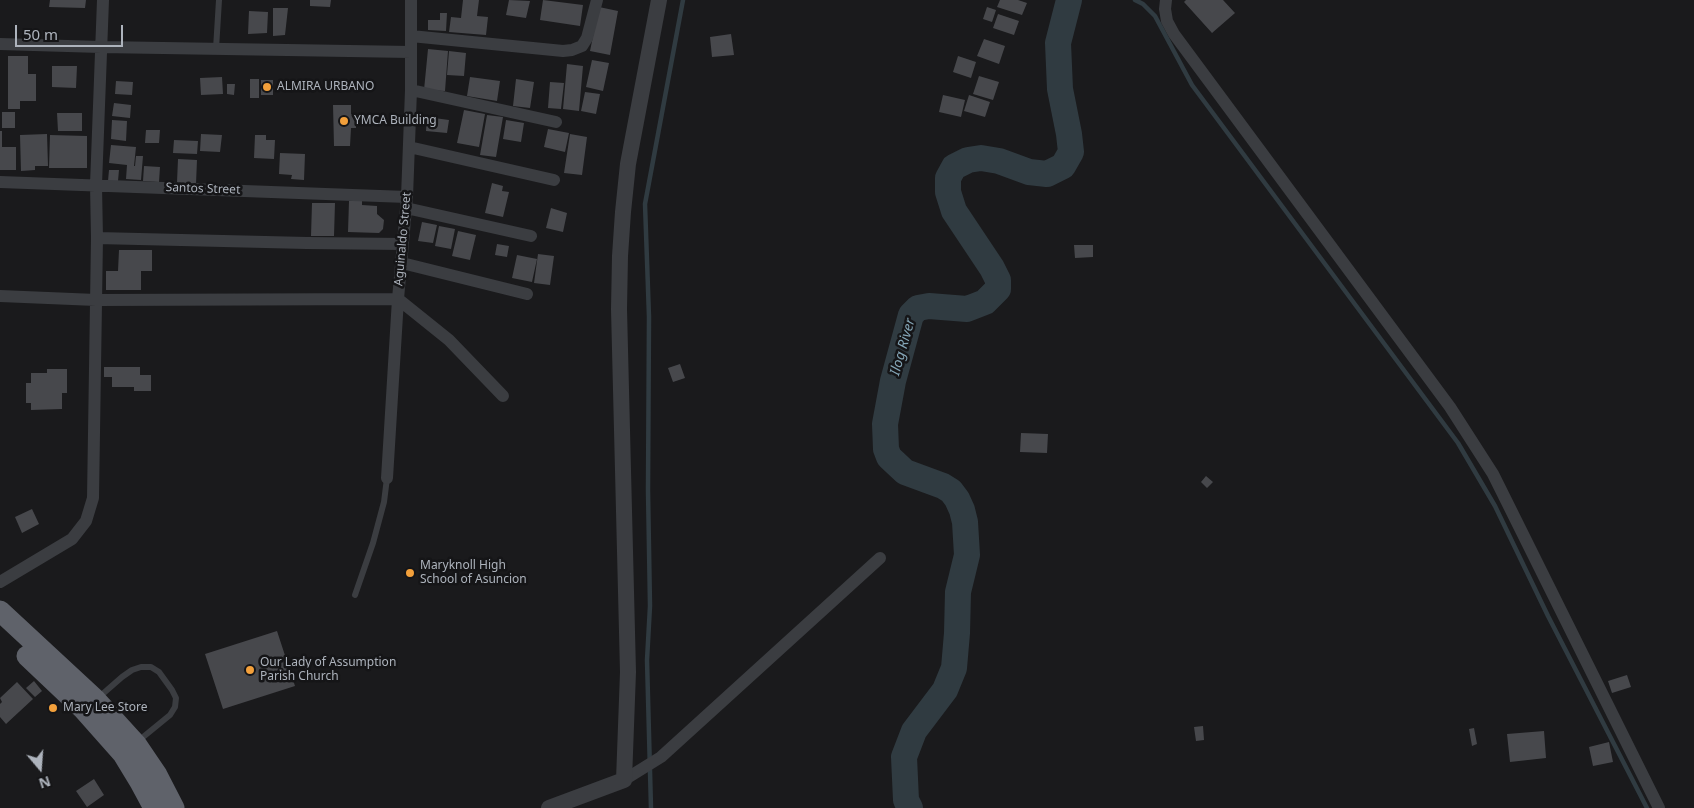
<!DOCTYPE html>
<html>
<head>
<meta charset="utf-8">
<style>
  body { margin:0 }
  #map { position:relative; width:1694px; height:808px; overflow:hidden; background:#1a1a1c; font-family:"Noto Sans",sans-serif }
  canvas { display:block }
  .north { position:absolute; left:15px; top:743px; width:50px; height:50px; -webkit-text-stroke:4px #151517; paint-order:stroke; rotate:162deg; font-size:14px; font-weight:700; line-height:20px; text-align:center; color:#adb3bc }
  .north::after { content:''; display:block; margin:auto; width:18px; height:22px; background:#adb3bc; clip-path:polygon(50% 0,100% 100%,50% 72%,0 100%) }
  .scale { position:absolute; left:15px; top:25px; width:108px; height:22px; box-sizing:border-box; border:2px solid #adb3bc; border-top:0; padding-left:6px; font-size:15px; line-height:18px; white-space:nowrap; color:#adb3bc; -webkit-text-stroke:4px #151517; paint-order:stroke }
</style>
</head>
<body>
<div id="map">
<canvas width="1694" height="808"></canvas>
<div class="north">N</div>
<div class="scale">50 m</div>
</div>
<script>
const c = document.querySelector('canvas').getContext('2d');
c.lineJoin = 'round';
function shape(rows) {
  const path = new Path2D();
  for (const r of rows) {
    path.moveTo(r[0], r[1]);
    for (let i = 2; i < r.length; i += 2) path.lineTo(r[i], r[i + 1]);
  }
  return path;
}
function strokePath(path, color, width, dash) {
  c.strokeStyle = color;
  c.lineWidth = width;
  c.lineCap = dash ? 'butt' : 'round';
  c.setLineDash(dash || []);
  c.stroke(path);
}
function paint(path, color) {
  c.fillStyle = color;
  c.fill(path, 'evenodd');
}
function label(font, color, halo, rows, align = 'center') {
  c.font = font + ' "Noto Sans",sans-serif';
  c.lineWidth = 5;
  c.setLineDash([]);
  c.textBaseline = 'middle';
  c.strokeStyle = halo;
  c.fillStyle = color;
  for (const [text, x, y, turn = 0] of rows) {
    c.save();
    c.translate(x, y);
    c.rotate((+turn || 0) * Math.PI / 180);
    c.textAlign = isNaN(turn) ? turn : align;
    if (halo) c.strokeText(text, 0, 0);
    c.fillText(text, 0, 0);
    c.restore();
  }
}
strokePath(shape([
  [1135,0,1143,4,1155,16,1192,85,1458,443,1495,506,1548,616,1647,808],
  [651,808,647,660,650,606,648,490,649,317,645,204,683,0]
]), '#303b41', 4.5);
strokePath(shape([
  [910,808,906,800,904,757,914,731,945,690,954,668,957,633,958,592,967,555,965,522,962,510,957,499,951,491,943,486,905,472,889,457,886,449,885,424,893,381,911,315,918,308,929,306,967,309,985,302,998,289,998,280,992,268,954,211,948,192,948,178,954,167,968,160,981,158,999,161,1029,172,1047,174,1063,166,1071,152,1069,134,1060,89,1058,43,1069,0]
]), '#303b41', 26);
paint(shape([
  [50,0,86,0,85,8,49,7],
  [310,0,331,0,330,7,310,6],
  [463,0,479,0,477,16,488,17,486,35,449,32,451,17,461,18],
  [509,0,530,1,526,18,506,15],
  [543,0,583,5,580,26,540,20],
  [1000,0,1018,0,1027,3,1022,15,997,7],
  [1186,0,1223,0,1235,13,1212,33,1184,2],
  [599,7,618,11,610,55,590,51],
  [987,7,996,10,992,22,983,19],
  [273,8,288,8,285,35,273,36],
  [249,11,268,12,267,33,248,34],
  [440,13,447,13,446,31,428,30,428,20,440,20],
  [998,14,1019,21,1014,35,993,28],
  [731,34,734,55,712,57,710,37],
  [984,39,1005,46,999,64,977,56],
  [428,49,448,51,445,91,424,90],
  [449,51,466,53,464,76,447,75],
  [8,56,28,56,28,74,36,74,36,101,20,101,20,109,8,109],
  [958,56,976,62,971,78,953,72],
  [592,60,609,63,603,91,586,87],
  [567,64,583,66,579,111,563,109],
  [52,66,77,66,76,88,52,87],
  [979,76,999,82,993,100,973,94],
  [222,77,223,94,201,95,200,78],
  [470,77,500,81,497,101,467,96],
  [250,79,259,79,259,98,250,98],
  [516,79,534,82,530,108,513,106],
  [261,80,273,80,273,95,261,95],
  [116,81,133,82,132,95,115,94],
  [550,82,564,83,561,109,548,108],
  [227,84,235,84,234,95,227,94],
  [585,92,600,94,596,114,581,111],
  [943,95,965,100,961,117,939,112],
  [969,95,990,102,985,117,964,111],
  [114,103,131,105,130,118,112,116],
  [333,105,351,105,351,114,356,114,356,128,351,128,350,146,334,146],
  [464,110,485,114,479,147,457,143],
  [2,112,15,112,15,128,2,128],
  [57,113,82,113,82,131,58,131],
  [487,115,503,117,496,157,480,155],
  [427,117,449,120,447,133,426,131],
  [112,120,127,121,126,141,111,139],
  [506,120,524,123,521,142,503,139],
  [548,129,569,133,565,152,544,147],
  [146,130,160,130,159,143,145,143],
  [0,131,2,131,2,147,16,147,16,170,0,170],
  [47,134,48,166,35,166,35,170,21,171,20,135],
  [201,134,222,135,220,152,200,151],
  [570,134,587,137,582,175,564,173],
  [50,135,87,136,87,168,49,168],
  [255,135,266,135,266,140,275,140,274,159,254,158],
  [174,140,198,141,197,154,173,153],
  [111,145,136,147,134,166,135,166,136,156,143,156,141,180,126,179,127,165,109,163],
  [280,153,305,154,304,180,291,179,292,175,279,174],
  [178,159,197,160,196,184,177,182],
  [144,166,160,167,159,182,143,181],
  [109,170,119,170,118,181,108,181],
  [492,183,503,186,502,191,509,192,503,217,485,213],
  [349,201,362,201,362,205,377,206,377,214,384,220,383,229,379,233,348,232],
  [312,203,335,203,334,236,311,236],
  [551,208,567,213,563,232,546,228],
  [422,222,437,225,433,243,418,241],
  [439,226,455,229,451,249,435,246],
  [458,231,476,235,470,260,452,256],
  [497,244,509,246,507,257,495,255],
  [1074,245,1093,245,1093,257,1075,258],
  [119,250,152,250,152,271,141,271,141,290,106,290,106,271,118,271],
  [538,254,554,256,550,285,534,283],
  [517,255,537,259,532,282,512,278],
  [680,364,685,378,673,382,668,368],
  [104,367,140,367,140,375,151,375,151,391,134,391,134,387,112,387,112,377,104,377],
  [47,369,67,369,67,393,62,393,62,409,31,410,31,403,26,403,26,383,31,383,31,373,47,373],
  [1021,433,1048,434,1047,453,1020,452],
  [1206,476,1213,482,1207,488,1201,482],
  [32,509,39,524,22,533,15,517],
  [277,631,295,686,223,709,205,654],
  [1627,675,1631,687,1612,693,1608,681],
  [34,681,42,691,35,697,26,688],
  [17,682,33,699,6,724,0,717,0,704,2,702,0,698],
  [1203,726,1204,740,1196,741,1194,727],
  [1474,728,1477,744,1472,746,1469,729],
  [1544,731,1546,758,1510,762,1507,734],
  [1609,742,1613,762,1593,766,1589,747],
  [94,779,104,795,87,807,76,791]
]), '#47484c');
strokePath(shape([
  [216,49,219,0],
  [355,595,373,543,384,502,387,478],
  [98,698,122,677,132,670,141,667,151,667,159,672,172,690,176,698,175,707,170,715,137,742]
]), '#3b3d41', 6);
strokePath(shape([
  [1166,0,1165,9,1167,21,1174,34,1450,407,1493,474,1659,808],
  [411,36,563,51,572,50,582,46,587,38,597,0],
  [0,44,101,47,411,52],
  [411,90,556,122],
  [409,147,554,180],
  [0,182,407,197],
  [406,208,531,236],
  [97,238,307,243,403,244],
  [402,263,527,294],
  [0,296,96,300,398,299,449,340,503,396],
  [387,478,398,299,407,197,411,90,411,0],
  [0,582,72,539,86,521,93,498,97,238,96,185,103,0],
  [624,780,661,757,880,558]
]), '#3b3d41', 12);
strokePath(shape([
  [549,808,624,780,628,672,619,309,620,256,623,212,628,164,659,0]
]), '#3b3d41', 16);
strokePath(shape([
  [0,611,96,700,136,744,157,775,174,808],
  [27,656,84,710,123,754,140,782,154,808]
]), '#5f626a', 21);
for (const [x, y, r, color] of [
  [267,87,5,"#f3a03b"],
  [344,121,5,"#f3a03b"],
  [410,573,5,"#f3a03b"],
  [250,670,5,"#f3a03b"],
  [53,708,5,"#f3a03b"]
]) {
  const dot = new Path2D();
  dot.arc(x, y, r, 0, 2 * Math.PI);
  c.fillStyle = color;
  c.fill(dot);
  strokePath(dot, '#151517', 2);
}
label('12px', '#adb3bc', '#151517', [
  ["ALMIRA URBANO",277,87],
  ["YMCA Building",354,121],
  ["Maryknoll High",420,566],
  ["School of Asuncion",420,580],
  ["Our Lady of Assumption",260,663],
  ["Parish Church",260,677],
  ["Mary Lee Store",63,708]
], 'left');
label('12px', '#adb3bc', '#151517', [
  ["Santos Street",203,189,2],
  ["Aguinaldo Street",403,239,-85]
]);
label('italic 14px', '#84a5b6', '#151517', [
  ["Ilog River",903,347,-74]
]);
</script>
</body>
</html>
